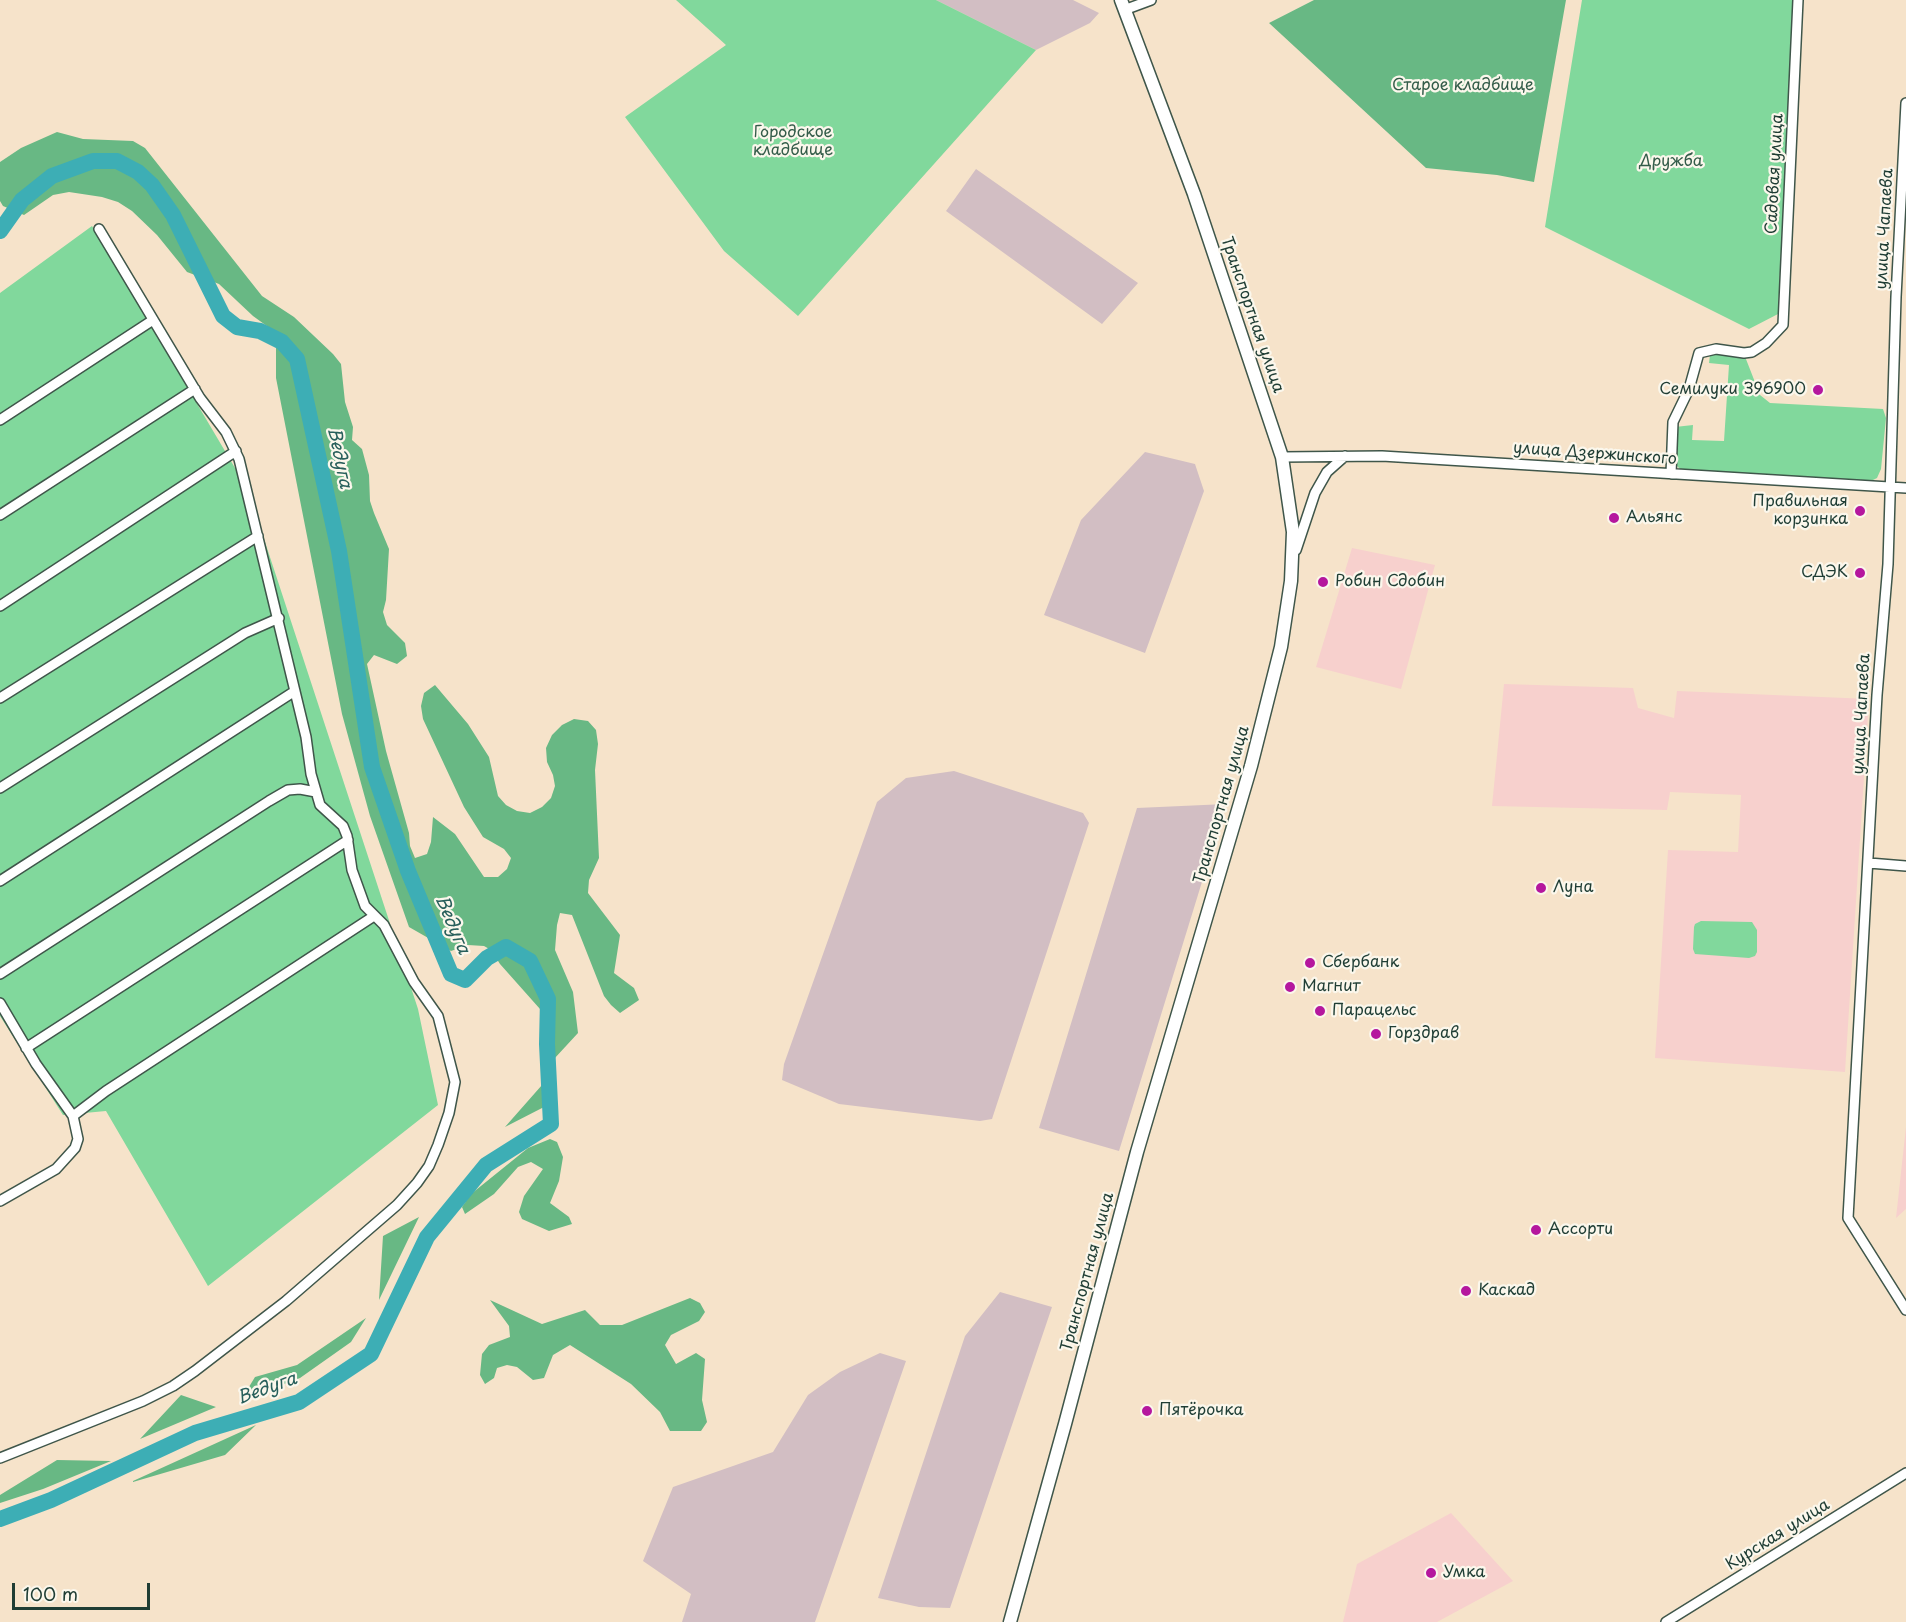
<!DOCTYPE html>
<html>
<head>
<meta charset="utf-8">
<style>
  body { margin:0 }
  #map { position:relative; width:1906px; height:1622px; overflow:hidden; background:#f6e3ca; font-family:"Playpen Sans",sans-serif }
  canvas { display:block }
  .scale { position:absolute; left:12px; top:1583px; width:138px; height:27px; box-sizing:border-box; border:3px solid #1f3d34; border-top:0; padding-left:8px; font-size:18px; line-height:21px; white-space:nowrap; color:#1f3d34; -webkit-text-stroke:4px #fbf7ec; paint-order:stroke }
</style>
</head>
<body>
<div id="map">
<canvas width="1906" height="1622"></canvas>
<div class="scale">100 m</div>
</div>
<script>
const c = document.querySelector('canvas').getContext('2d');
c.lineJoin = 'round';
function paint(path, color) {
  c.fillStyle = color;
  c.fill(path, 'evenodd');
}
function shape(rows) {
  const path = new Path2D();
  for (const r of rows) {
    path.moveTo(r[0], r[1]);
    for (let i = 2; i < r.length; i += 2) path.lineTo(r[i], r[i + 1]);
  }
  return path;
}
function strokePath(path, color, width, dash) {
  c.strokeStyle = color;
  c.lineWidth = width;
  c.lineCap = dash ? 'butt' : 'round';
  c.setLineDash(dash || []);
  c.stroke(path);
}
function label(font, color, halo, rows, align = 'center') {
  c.font = font + ' "Playpen Sans",sans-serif';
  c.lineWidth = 4.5;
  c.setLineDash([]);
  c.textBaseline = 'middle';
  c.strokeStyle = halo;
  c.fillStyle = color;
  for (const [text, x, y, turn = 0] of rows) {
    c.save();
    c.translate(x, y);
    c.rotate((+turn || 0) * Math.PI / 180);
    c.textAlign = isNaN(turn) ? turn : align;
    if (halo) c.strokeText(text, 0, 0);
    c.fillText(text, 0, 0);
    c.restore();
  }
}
paint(shape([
  [1352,548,1435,565,1401,689,1316,667],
  [1504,684,1633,688,1638,708,1674,718,1677,691,1869,699,1845,1072,1655,1058,1668,850,1738,852,1741,795,1670,792,1667,810,1492,806],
  [1906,1127,1906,1209,1896,1218],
  [1451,1513,1513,1581,1437,1622,1343,1622,1357,1564]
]), '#f7d0cd');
paint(shape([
  [936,0,1073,0,1099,13,1090,23,1036,50],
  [976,169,1138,283,1102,324,946,211],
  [1145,452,1195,464,1204,491,1145,653,1044,615,1081,520],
  [954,771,1083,813,1089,823,992,1119,980,1121,839,1104,782,1080,784,1064,877,802,906,778],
  [1226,804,1119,1151,1039,1128,1137,808],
  [1000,1292,1052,1307,950,1608,919,1607,878,1598,965,1336],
  [880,1353,906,1361,815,1622,682,1622,691,1594,643,1561,673,1487,773,1452,808,1395,840,1372]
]), '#d2bec3');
paint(shape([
  [676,0,936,0,1036,50,798,316,724,251,625,117,726,45],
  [1582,0,1793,0,1778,314,1749,329,1545,227],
  [92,226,248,490,418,1009,438,1105,208,1286,106,1111,63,1115,0,1016,0,293],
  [1714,350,1744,354,1760,395,1770,403,1883,409,1886,418,1881,469,1877,478,1869,482,1680,469,1674,463,1675,427,1693,425,1692,440,1724,441,1729,365,1709,363,1710,355],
  [1701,921,1752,922,1757,930,1757,952,1755,956,1749,958,1695,954,1693,949,1694,927,1695,924]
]), '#81d89c');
paint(shape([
  [1314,0,1566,0,1534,182,1497,175,1426,168,1269,23],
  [57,132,83,139,133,141,145,148,262,296,294,317,333,354,341,364,345,402,353,427,352,440,362,449,369,475,370,501,374,513,389,549,386,600,383,612,387,625,405,643,407,656,397,664,374,655,367,664,386,751,409,833,410,846,415,858,427,854,431,842,433,817,455,834,484,877,498,877,507,869,511,858,504,849,483,837,464,807,423,719,421,706,424,693,435,685,468,724,489,757,498,796,506,805,517,811,530,813,542,807,551,798,555,786,553,775,547,762,546,748,552,735,562,725,574,719,588,721,596,730,598,744,595,770,599,858,589,880,588,893,620,935,614,973,634,988,639,1000,620,1013,611,1005,604,996,572,915,560,913,557,925,555,950,573,992,578,1033,554,1059,555,1046,540,1009,500,964,491,950,484,946,468,945,451,951,409,927,370,816,342,714,276,378,276,341,271,329,253,316,219,284,187,272,157,235,132,211,118,202,102,197,69,192,53,195,24,215,3,206,0,201,0,162,21,148],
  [542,1085,544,1107,505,1127],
  [550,1139,557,1142,563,1157,559,1181,550,1203,569,1217,572,1224,549,1231,522,1219,519,1212,524,1196,543,1169,531,1162,518,1167,494,1194,465,1214,462,1207,471,1194,528,1148],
  [419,1217,379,1300,383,1236],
  [690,1298,700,1303,705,1312,699,1321,671,1335,665,1345,676,1364,696,1353,705,1359,702,1400,707,1422,701,1431,670,1431,660,1412,631,1384,570,1345,553,1355,544,1378,533,1380,517,1367,507,1365,497,1368,494,1378,485,1384,480,1375,482,1354,489,1345,510,1337,509,1326,490,1300,542,1324,585,1310,600,1325,622,1325],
  [366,1318,351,1342,300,1378,241,1400,255,1377,297,1365],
  [181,1395,216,1407,140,1439],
  [256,1425,225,1455,133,1482,133,1481],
  [57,1460,111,1461,43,1489,0,1503,0,1495]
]), '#68b884');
strokePath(shape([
  [0,231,22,200,52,176,93,161,117,161,138,172,152,185,173,215,223,316,237,327,260,331,282,342,297,359,339,551,372,767,408,871,451,974,465,980,487,958,506,947,530,961,548,999,547,1044,551,1124,486,1165,427,1237,371,1354,299,1402,195,1433,51,1500,0,1519]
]), '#3daeb5', 16);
const minor = shape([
  [1124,10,1151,0],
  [1906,103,1896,297,1888,564,1877,695,1848,1218,1906,1310],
  [0,420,153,320],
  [1282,457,1382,456,1906,488],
  [1671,474,1673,422,1689,389,1699,353,1716,349,1744,353,1752,352,1766,343,1783,325,1798,0],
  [0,515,195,389],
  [1296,550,1315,493,1327,472,1345,456],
  [0,606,236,451],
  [0,698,258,536],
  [0,788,245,633,279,618],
  [1869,863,1906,866],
  [0,881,295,691],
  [0,974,269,801,288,790,300,789,316,792],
  [0,1003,36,1064,73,1116,78,1139,75,1148,56,1169,0,1201],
  [26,1048,348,840],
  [73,1116,106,1091,374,916],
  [0,1458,143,1401,173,1386,195,1371,286,1301,397,1205,417,1183,429,1166,438,1145,449,1113,455,1082,438,1016,414,982,384,925,365,906,352,870,347,836,343,826,320,805,311,774,306,737,239,459,226,432,200,398,99,229],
  [1666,1622,1906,1473]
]);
const major = shape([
  [1010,1622,1065,1424,1137,1152,1251,766,1281,647,1291,581,1293,532,1282,457,1194,194,1121,0]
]);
strokePath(minor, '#3f564a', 12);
strokePath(major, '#3f564a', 15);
strokePath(minor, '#fff', 9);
strokePath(major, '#fff', 12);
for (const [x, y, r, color] of [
  [1818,390,6,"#b5179e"],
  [1860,511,6,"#b5179e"],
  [1614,518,6,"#b5179e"],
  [1860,573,6,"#b5179e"],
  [1323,582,6,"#b5179e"],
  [1541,888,6,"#b5179e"],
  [1310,963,6,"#b5179e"],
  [1290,987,6,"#b5179e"],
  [1320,1011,6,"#b5179e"],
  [1376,1034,6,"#b5179e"],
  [1536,1230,6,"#b5179e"],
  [1466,1291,6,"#b5179e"],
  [1147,1411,6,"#b5179e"],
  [1431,1573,6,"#b5179e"]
]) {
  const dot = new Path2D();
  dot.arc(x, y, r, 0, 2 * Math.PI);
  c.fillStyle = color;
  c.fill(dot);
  strokePath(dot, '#fbf7ec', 2);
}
label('16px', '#335c49', '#fbf7ec', [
  ["Старое кладбище",1463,86],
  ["Городское",793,133],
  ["кладбище",793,151],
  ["Дружба",1671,162]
]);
label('16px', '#1f3d34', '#fbf7ec', [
  ["Садовая улица",1775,174,-87],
  ["улица Чапаева",1885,229,-87],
  ["Транспортная улица",1252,315,71],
  ["улица Дзержинского",1595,454,4],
  ["улица Чапаева",1862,714,-87],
  ["Транспортная улица",1222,805,-74],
  ["Транспортная улица",1088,1272,-75],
  ["Курская улица",1778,1535,-32]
]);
label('16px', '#1f3d34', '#fbf7ec', [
  ["Семилуки 396900",1806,390,"right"],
  ["Правильная",1848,502,"right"],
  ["корзинка",1848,520,"right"],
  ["Альянс",1626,518],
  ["СДЭК",1848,573,"right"],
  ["Робин Сдобин",1335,582],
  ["Луна",1553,888],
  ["Сбербанк",1322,963],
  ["Магнит",1302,987],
  ["Парацельс",1332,1011],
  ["Горздрав",1388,1034],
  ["Ассорти",1548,1230],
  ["Каскад",1478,1291],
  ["Пятёрочка",1159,1411],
  ["Умка",1443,1573]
], 'left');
label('italic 18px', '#285f5b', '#fbf7ec', [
  ["Ведуга",339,458,78],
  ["Ведуга",452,925,67],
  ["Ведуга",267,1389,-20]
]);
</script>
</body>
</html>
